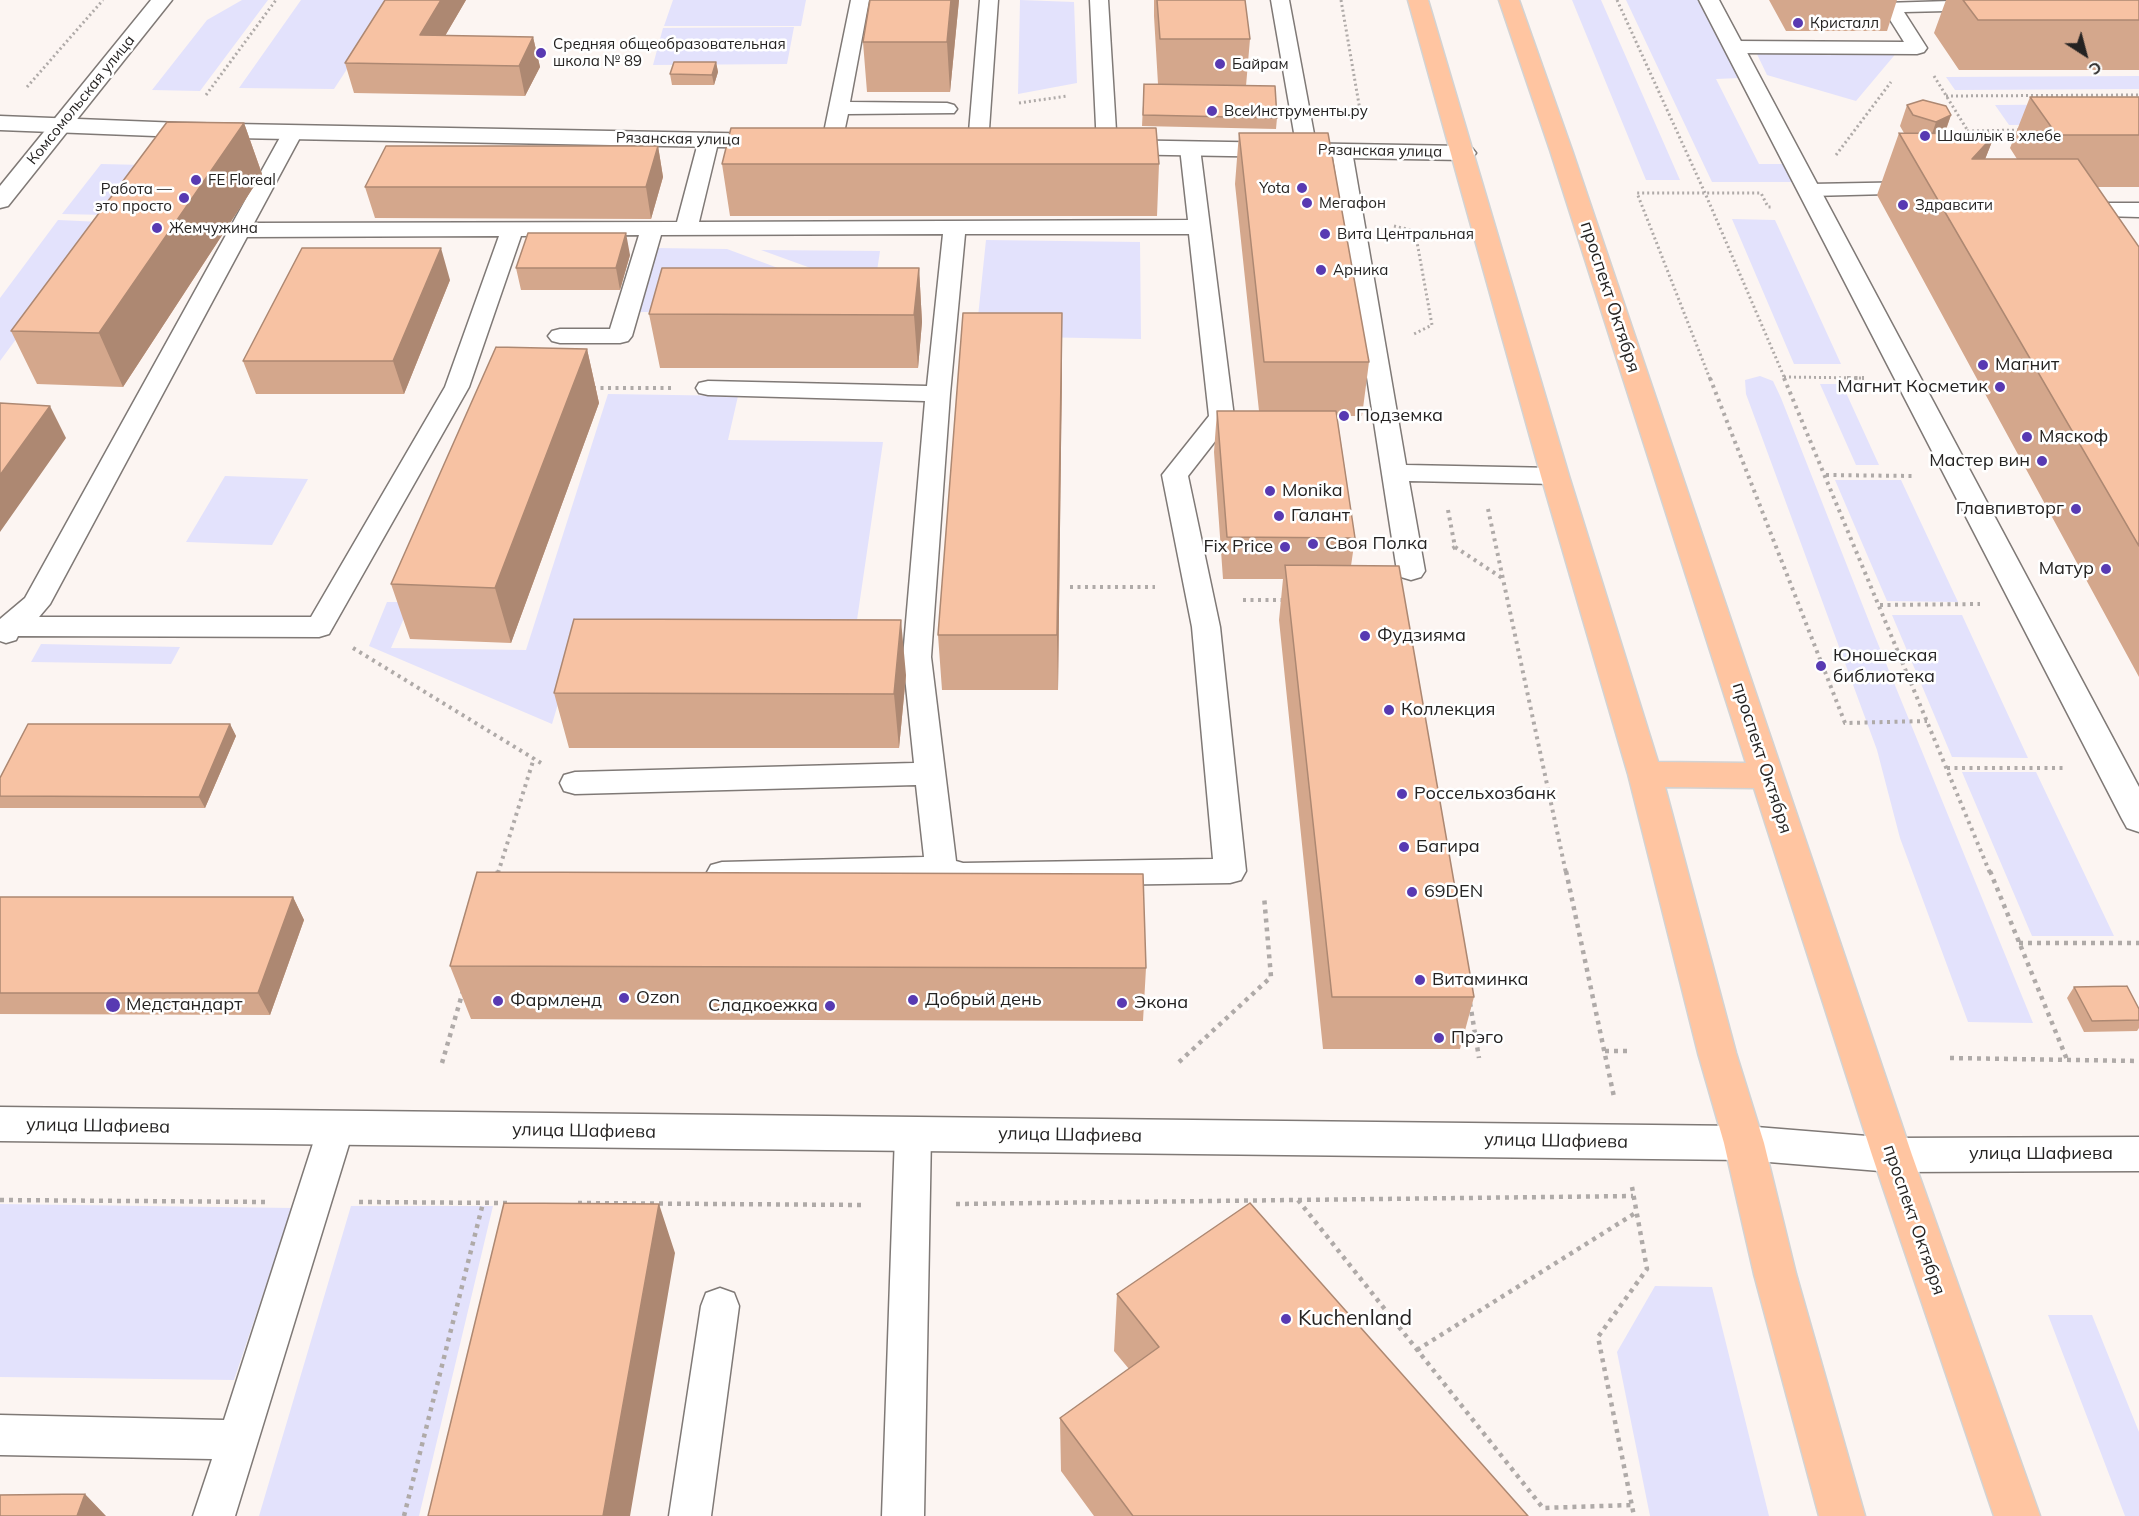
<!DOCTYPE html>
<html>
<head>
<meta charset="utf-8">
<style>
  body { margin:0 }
  #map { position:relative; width:2139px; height:1516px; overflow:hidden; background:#fcf5f2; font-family:Mulish,sans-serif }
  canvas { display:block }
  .north { position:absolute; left:2055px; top:24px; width:60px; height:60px; -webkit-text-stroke:4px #fff; paint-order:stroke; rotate:144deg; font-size:16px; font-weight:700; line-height:24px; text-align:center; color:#252322 }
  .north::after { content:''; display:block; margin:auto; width:21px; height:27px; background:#252322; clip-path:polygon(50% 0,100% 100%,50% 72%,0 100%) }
</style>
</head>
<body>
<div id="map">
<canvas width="2139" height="1516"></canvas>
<div class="north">С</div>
</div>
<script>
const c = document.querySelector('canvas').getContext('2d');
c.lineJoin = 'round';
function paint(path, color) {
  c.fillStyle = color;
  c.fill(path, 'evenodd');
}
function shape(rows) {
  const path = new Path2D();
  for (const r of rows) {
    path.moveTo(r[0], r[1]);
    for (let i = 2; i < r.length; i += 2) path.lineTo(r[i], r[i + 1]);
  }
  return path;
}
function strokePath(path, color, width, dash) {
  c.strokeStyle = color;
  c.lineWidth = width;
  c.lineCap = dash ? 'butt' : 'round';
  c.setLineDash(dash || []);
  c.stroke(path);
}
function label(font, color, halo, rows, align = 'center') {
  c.font = font + ' Mulish,sans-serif';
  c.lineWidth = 5;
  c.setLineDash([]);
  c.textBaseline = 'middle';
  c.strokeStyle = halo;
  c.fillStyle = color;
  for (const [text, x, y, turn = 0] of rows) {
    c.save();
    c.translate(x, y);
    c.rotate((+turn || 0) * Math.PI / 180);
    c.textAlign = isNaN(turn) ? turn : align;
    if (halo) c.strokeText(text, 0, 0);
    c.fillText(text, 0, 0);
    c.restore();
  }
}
paint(shape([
  [242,0,268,0,200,91,152,90,207,20],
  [301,0,392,0,334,89,239,88],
  [673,0,806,0,801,26,664,26],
  [1020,0,1074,2,1077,83,1018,94],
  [1572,0,1601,0,1680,180,1646,180],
  [1626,0,1698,0,1740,78,1716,79,1759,164,1784,164,1794,182,1712,182],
  [794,27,787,64,653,65,663,28],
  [1755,50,1898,51,1856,101,1767,75],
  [2139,76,2139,89,1955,90,1946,77],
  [2139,104,2139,124,2009,125,1995,105],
  [101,164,144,165,107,215,62,214],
  [1732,219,1775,220,1841,364,1794,364],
  [58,220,102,222,0,361,0,298],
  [986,240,1140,242,1141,339,976,336],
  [655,248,727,249,880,306,833,311,640,312],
  [761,250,880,251,874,291],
  [1760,376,1773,381,1781,398,1874,634,2033,1023,1968,1022,1900,838,1877,750,1746,394,1745,380],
  [1820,384,1842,384,1879,465,1856,465],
  [608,394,738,396,728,440,883,442,851,661,572,657,552,724,369,646,387,602,411,602,391,648,526,650],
  [225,476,308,479,272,545,186,542],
  [1835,480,1901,480,1958,602,1887,601],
  [1892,615,1962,615,2028,758,1952,757],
  [41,644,180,647,171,664,31,662],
  [1962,772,2036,772,2114,936,2032,936],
  [0,1204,292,1208,234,1380,0,1377],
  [351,1206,493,1206,419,1516,259,1516],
  [1655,1286,1712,1287,1769,1516,1650,1516,1617,1352],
  [2048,1315,2092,1315,2139,1432,2139,1516,2125,1516]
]), '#e3e2fc');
const lane = shape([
  [851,0,869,0,850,102,947,103,954,105,957,109,954,113,848,114,842,142,839,146,832,148,825,146,822,142,851,0],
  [980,0,998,0,988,144,985,148,978,150,971,148,968,144,980,0],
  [1090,0,1108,0,1117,147,1114,151,1107,153,1100,151,1097,147,1090,0],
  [1271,0,1289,0,1317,150,1314,154,1307,156,1300,154,1297,150,1271,0],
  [1983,0,1990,2,1992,6,1990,10,1904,12,1927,48,1924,52,1917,54,1735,53,1728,51,1725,47,1728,43,1735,41,1904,42,1882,7,1884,3,1983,0],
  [293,126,300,128,303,132,254,223,677,222,699,139,702,135,709,133,716,135,719,139,699,222,1188,220,1180,148,1183,144,1190,142,1197,144,1200,148,1234,417,1188,476,1220,627,1246,871,1241,880,1230,883,963,887,941,881,722,886,711,883,706,874,711,865,722,862,924,857,916,785,575,794,564,791,560,783,564,775,575,772,914,763,903,657,925,401,708,395,699,393,696,388,699,383,708,381,927,386,943,234,661,235,632,336,628,341,620,343,560,343,552,341,548,336,552,331,560,329,610,329,639,235,521,236,469,387,329,634,319,637,18,636,16,640,6,643,0,641,0,619,25,598,283,132,286,128,293,126],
  [965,234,1189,234,1209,416,1162,475,1192,627,1213,859,963,863,956,861,931,657,950,394,965,234],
  [499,236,445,387,311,617,39,617,50,604,247,237,499,236],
  [1342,145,1349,147,1352,151,1406,465,1555,468,1564,470,1568,476,1564,482,1555,484,1409,481,1425,571,1421,577,1411,580,1401,577,1397,571,1332,151,1335,147,1342,145],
  [1919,182,1927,183,1930,188,1927,193,1811,196,1803,195,1800,190,1803,185,1811,184,1919,182],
  [2072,203,2139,203,2139,217,2064,215,2061,210,2064,205,2072,203],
  [336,1113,349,1117,354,1128,235,1516,193,1516,212,1459,0,1455,0,1415,224,1420,318,1128,323,1117,336,1113],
  [913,1119,926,1123,931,1134,924,1516,882,1516,895,1134,900,1123,913,1119],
  [720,1288,734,1293,739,1306,711,1516,669,1516,701,1306,706,1293,720,1288]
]);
const street = shape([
  [1699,0,1719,0,2139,787,2139,832,2127,828,2122,819,1699,0],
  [0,116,181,123,772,134,780,136,783,141,780,146,772,148,181,137,0,130,0,116],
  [1111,140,1464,146,1472,148,1476,153,1472,158,1464,160,1111,154,1103,152,1100,147,1103,142,1111,140]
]);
const secondary = shape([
  [151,0,172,0,8,206,0,208,0,186,151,0],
  [0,1107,1744,1126,1892,1138,2139,1137,2139,1171,1892,1172,1744,1160,0,1141,0,1107]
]);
const primary = shape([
  [1408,0,1428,0,1569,476,1658,762,1746,763,1550,150,1499,0,1519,0,1572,150,1912,1155,2040,1516,1994,1516,1872,1155,1754,788,1665,787,1736,1053,1764,1143,1796,1274,1865,1516,1819,1516,1754,1274,1724,1143,1698,1053,1628,774,1541,476,1408,0]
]);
strokePath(lane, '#7f7976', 3);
strokePath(street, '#7f7976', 3);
strokePath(secondary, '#7f7976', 3);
strokePath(primary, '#d3d3d3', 3);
strokePath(shape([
  [1341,0,1361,116],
  [1617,0,1705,193,1785,379],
  [1934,76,1971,136],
  [27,87,103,0],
  [206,95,276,0],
  [1946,96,2139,95],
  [1019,103,1067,96],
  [1967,131,2021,130],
  [1836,155,1891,82],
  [1394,226,1415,231,1432,325,1412,335],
  [1784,377,1864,378],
  [1710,379,1637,193,1761,193,1768,207,1773,207]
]), '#afaaa8', 3, [2, 3]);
strokePath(shape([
  [1710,378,1845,723,1927,721],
  [1784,378,1990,873],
  [1847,378,1864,378],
  [593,388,672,388],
  [1826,475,1912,476],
  [1488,509,1566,873],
  [1448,510,1455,547,1450,550],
  [1455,547,1502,578],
  [1070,587,1155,587],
  [1243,600,1284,600],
  [1880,605,1980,604],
  [353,648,541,763],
  [1947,768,2063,768],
  [498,873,534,758]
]), '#afaaa8', 4, [3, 4.5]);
strokePath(shape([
  [1566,871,1614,1097],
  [1990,871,2068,1062],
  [497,875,498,871],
  [2019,943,2139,943],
  [1470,1003,1479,1058],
  [1605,1051,1628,1051],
  [1950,1058,2139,1061],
  [1179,1062,1271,977,1264,896],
  [442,1063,463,991],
  [1632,1187,1647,1269,1598,1337,1634,1516],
  [0,1200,265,1202],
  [1298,1200,1543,1508,1632,1505],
  [359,1202,508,1203],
  [578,1203,865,1205],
  [956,1204,1633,1196],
  [1417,1350,1637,1212],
  [404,1516,483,1203]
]), '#afaaa8', 4.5, [4, 5]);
paint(lane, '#fff');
paint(street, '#fff');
paint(secondary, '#fff');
paint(primary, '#ffc5a1');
paint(shape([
  [385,0,466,0,445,36,533,37,540,67,525,96,354,93,345,63],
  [870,0,959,0,950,92,867,92,863,42],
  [1154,0,1245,0,1250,39,1246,86,1277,118,1276,129,1142,126,1144,84,1158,84,1154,16],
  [1769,0,1897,0,1887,31,1786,31],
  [1946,0,2139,0,2139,70,1959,70,1934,33],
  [716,62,718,72,714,85,672,85,670,74],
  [2030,97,2139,97,2139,187,2097,187,2139,247,2139,677,1877,195,1899,133,1904,133,1900,126,1907,105,1951,115,1945,133,1995,134,1985,159,2017,159,2010,148],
  [244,123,262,174,123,387,37,384,11,331],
  [1239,133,1369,362,1362,416,1337,416,1355,538,1351,566,1474,997,1460,1049,1323,1049,1279,620,1283,579,1223,579,1214,452,1217,411,1259,411,1235,184],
  [658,146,663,177,651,219,375,218,365,187],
  [722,164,1159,164,1157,216,730,216],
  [630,255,620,290,521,290,516,268],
  [919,268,922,322,918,368,660,368,649,314],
  [450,280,404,394,256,394,243,361],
  [587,349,599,403,511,643,410,639,391,584],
  [1062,367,1058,690,942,690,938,635],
  [906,675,899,748,569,748,554,693],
  [230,724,236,736,205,808,0,808,0,778],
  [0,897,293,897,304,920,270,1015,0,1014],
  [450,966,1146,968,1143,1021,471,1019],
  [2074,987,2139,1009,2139,1028,2137,1031,2084,1032,2067,998],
  [1117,1294,1528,1516,1094,1516,1061,1471,1060,1418,1129,1369,1114,1351]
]), '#d4a78c');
paint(shape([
  [441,0,466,0,428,65,420,35],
  [951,0,959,0,950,92,947,42],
  [533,37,540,67,525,96,519,66],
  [716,62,718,72,714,85,712,75],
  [1951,115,1943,137,1929,143,1936,122],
  [244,123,262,174,123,387,99,333],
  [1995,134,1971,195,1948,221,1972,159],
  [658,146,663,177,651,219,646,187],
  [626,233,630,255,620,290,616,268],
  [441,248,450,280,404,394,393,361],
  [919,268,922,322,918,368,914,315],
  [1062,313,1062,367,1058,690,1057,635],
  [587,349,599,403,511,643,495,588],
  [50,406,66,438,0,532,0,475],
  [901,620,906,675,899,748,894,694],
  [230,724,236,736,205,808,199,797],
  [293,897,304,920,270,1015,258,993],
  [659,1204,675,1253,630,1516,603,1516],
  [85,1494,106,1516,77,1516]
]), '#ad8872');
const building = shape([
  [385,0,441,0,420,35,533,37,519,66,345,63,385,0],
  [870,0,951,0,947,42,863,42,870,0],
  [1157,0,1245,0,1250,39,1160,39,1157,0],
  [1963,0,2139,0,2139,20,1978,20,1963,0],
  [674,62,716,62,712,75,670,74,674,62],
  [1144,84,1275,86,1277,118,1143,115,1144,84],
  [2030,97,2139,97,2139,135,2057,135,2030,97],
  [1923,100,1946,106,1951,115,1936,122,1913,115,1907,105,1923,100],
  [167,122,244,123,99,333,11,331,167,122],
  [731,128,1156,128,1159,164,722,164,731,128],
  [1239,133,1328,133,1369,362,1264,362,1239,133],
  [1899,133,1995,134,1972,159,2078,159,2139,247,2139,546,1899,133],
  [386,146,658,146,646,187,365,187,386,146],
  [528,233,626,233,616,268,516,268,528,233],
  [302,248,441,248,393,361,243,361,302,248],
  [662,268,919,268,914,315,649,314,662,268],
  [963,313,1062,313,1057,635,938,635,963,313],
  [496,347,587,349,495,588,391,584,496,347],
  [0,403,50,406,0,475,0,403],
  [1217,411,1336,411,1355,538,1227,537,1217,411],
  [1285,565,1399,566,1474,997,1332,997,1285,565],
  [574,619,901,620,894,694,554,693,574,619],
  [28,724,230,724,199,797,0,796,0,778,28,724],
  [477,872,1143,874,1146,968,450,966,477,872],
  [0,897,293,897,258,993,0,993,0,897],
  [2127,986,2139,1009,2139,1020,2092,1021,2074,987,2127,986],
  [504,1203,659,1204,603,1516,428,1516,504,1203],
  [1250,1203,1528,1516,1133,1516,1060,1418,1159,1347,1117,1294,1250,1203],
  [85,1494,77,1516,0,1516,0,1495,85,1494]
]);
paint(building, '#f7c2a3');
strokePath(building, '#ad8872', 1.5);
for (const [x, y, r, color] of [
  [1798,23,6,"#583ab2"],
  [541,53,6,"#583ab2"],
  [1220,64,6,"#583ab2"],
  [1212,111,6,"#583ab2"],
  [1925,136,6,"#583ab2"],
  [196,180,6,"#583ab2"],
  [1302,188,6,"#583ab2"],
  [184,198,6,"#583ab2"],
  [1307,203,6,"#583ab2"],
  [1903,205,6,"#583ab2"],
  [157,228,6,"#583ab2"],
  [1325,234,6,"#583ab2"],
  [1321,270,6,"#583ab2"],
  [1983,365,6,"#583ab2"],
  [2000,387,6,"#583ab2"],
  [1344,416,6,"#583ab2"],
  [2027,437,6,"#583ab2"],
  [2042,461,6,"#583ab2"],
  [1270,491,6,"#583ab2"],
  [2076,509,6,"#583ab2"],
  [1279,516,6,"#583ab2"],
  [1313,544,6,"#583ab2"],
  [1285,547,6,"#583ab2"],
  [2106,569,6,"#583ab2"],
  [1365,636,6,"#583ab2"],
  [1821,666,6,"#583ab2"],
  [1389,710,6,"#583ab2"],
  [1402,794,6,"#583ab2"],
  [1404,847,6,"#583ab2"],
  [1412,892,6,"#583ab2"],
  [1420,980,6,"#583ab2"],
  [624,998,6,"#583ab2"],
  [913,1000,6,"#583ab2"],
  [498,1001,6,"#583ab2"],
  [1122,1003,6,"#583ab2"],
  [113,1005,8,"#583ab2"],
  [830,1006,6,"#583ab2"],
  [1439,1038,6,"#583ab2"],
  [1286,1319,6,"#583ab2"]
]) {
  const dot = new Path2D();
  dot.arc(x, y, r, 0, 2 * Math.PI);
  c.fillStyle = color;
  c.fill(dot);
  strokePath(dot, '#fff', 2);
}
label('15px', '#252322', '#fff', [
  ["Кристалл",1810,23],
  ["Средняя общеобразовательная",553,44],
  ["школа № 89",553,61],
  ["Байрам",1232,64],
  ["ВсеИнструменты.ру",1224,111],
  ["Шашлык в хлебе",1937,136],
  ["FE Floreal",208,180],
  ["Yota",1290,188,"right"],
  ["Работа —",172,189,"right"],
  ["это просто",172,206,"right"],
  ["Мегафон",1319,203],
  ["Здравсити",1915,205],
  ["Жемчужина",169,228],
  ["Вита Центральная",1337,234],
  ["Арника",1333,270]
], 'left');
label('15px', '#252322', '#fff', [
  ["Комсомольская улица",81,100,-51],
  ["Рязанская улица",678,139,1],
  ["Рязанская улица",1380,151,1]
]);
label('18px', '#252322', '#fff', [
  ["проспект Октября",1610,297,72],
  ["проспект Октября",1762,758,72],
  ["улица Шафиева",98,1126,1],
  ["улица Шафиева",584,1131,1],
  ["улица Шафиева",1070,1135,1],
  ["улица Шафиева",1556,1141,1],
  ["улица Шафиева",2041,1154],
  ["проспект Октября",1914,1220,71]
]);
label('18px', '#252322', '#fff', [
  ["Магнит",1995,365],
  ["Магнит Косметик",1988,387,"right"],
  ["Подземка",1356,416],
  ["Мяскоф",2039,437],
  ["Мастер вин",2030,461,"right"],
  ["Monika",1282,491],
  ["Главпивторг",2064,509,"right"],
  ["Галант",1291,516],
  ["Своя Полка",1325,544],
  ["Fix Price",1273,547,"right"],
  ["Матур",2094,569,"right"],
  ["Фудзияма",1377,636],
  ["Юношеская",1833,656],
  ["библиотека",1833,677],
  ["Коллекция",1401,710],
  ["Россельхозбанк",1414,794],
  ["Багира",1416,847],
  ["69DEN",1424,892],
  ["Витаминка",1432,980],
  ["Ozon",636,998],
  ["Добрый день",925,1000],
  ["Фармленд",510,1001],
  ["Экона",1134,1003],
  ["Медстандарт",126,1005],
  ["Сладкоежка",818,1006,"right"],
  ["Прэго",1451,1038]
], 'left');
label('21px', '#252322', '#fff', [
  ["Kuchenland",1298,1319]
], 'left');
</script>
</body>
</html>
